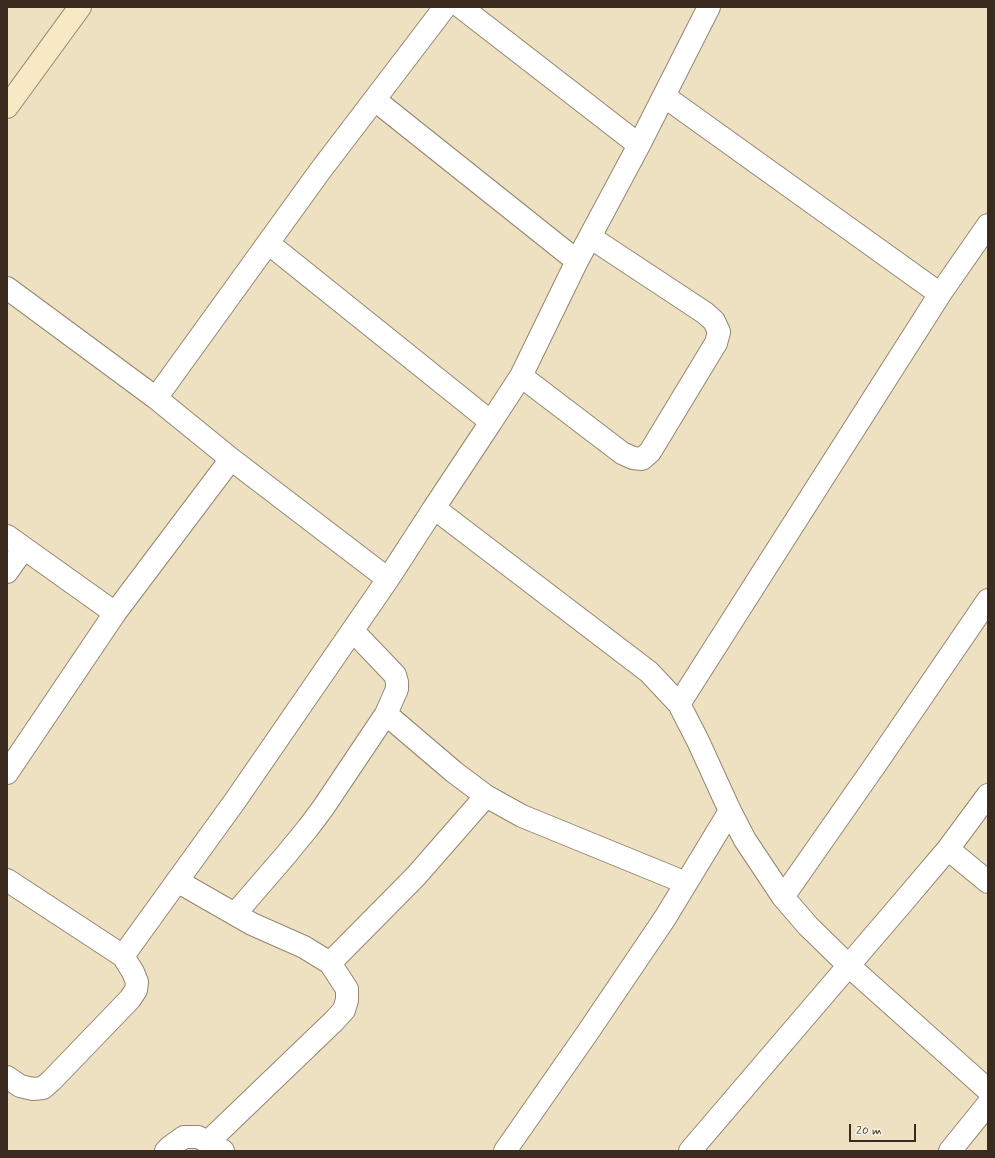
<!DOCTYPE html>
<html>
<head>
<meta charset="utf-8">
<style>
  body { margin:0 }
  #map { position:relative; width:995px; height:1158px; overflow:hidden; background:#ede1c2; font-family:Mynerve,sans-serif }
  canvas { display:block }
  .frame { position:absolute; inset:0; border:8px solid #3b2a1e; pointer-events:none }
  .scale { position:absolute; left:849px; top:1124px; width:67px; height:18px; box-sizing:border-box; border:2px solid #3b2a1e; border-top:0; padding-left:5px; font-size:12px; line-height:14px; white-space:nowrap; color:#3b2a1e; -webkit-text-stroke:3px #f7f3e8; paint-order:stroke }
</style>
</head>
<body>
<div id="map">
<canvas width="995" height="1158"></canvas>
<div class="frame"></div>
<div class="scale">20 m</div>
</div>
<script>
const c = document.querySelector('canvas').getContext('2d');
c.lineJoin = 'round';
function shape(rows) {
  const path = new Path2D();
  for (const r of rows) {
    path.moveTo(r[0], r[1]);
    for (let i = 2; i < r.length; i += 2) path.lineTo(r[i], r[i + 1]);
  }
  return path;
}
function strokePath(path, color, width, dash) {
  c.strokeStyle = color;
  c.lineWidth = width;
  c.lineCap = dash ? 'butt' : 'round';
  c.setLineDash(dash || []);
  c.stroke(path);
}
const street = shape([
  [461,7,639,145],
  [664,96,940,294],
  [375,100,577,261],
  [268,243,491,422,434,508],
  [7,288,156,398,231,459,388,579,434,508,649,672,679,704,698,741,730,811,745,840,783,897,808,926,849,966,988,1090],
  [521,376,622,453,633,458,642,459,650,452,716,343,719,332,714,321,705,313,590,237],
  [156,398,320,171,445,7],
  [491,422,521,376,577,261,639,145,709,7],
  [7,536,115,613],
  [7,572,24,548],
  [679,704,940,294,988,225],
  [386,714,454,772,486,796,522,816,686,883],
  [7,773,115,613,231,459],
  [948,849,988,882],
  [7,880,123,956,133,972,137,982,136,990,130,999,52,1080,43,1088,33,1089,20,1086,7,1077],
  [177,881,252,924,304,947,330,963],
  [783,897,878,761,988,600],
  [235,914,285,856,308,828,323,808,386,714,397,689,397,682,395,675,353,631],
  [123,956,235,801,388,579],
  [208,1142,334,1021,344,1010,347,1000,347,989,330,963,416,876,486,796],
  [166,1151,170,1147,184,1137,198,1137,216,1146,223,1151],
  [505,1151,588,1032,665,918,730,811],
  [690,1151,903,902,948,849,988,795],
  [950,1151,988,1104]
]);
const secondary = shape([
  [7,107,80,7]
]);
strokePath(street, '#948670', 24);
strokePath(secondary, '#948670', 24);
strokePath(street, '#fff', 22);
strokePath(secondary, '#f6e9c3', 22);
</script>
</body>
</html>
